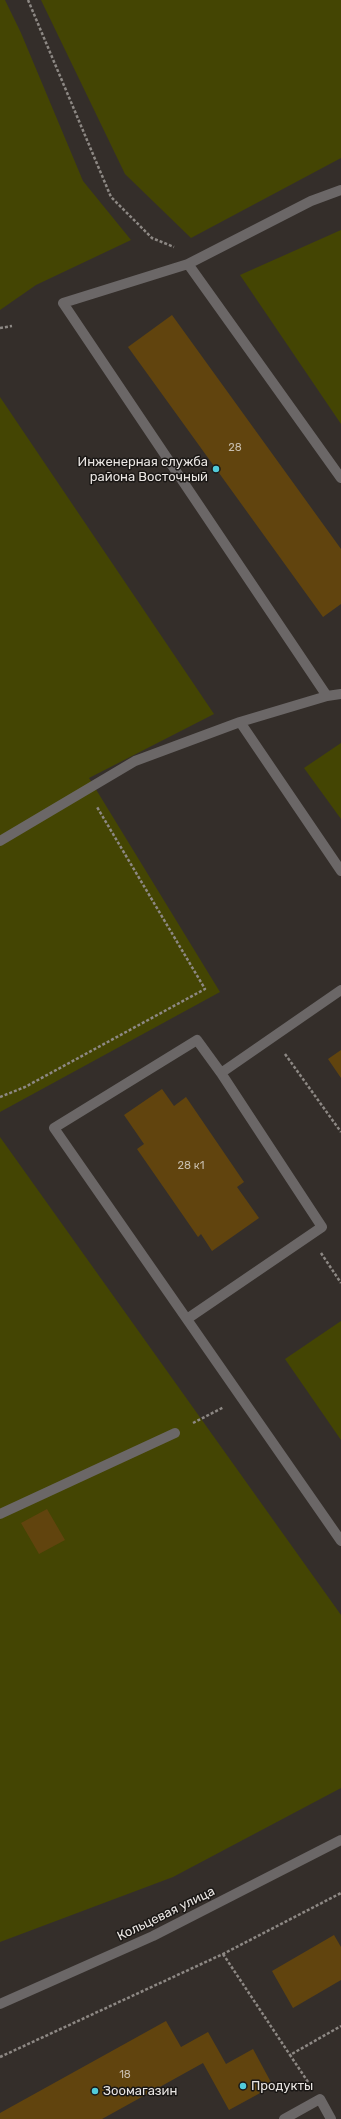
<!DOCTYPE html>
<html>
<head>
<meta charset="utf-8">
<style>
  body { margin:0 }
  canvas { display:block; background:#342e2a }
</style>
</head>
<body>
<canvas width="341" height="2119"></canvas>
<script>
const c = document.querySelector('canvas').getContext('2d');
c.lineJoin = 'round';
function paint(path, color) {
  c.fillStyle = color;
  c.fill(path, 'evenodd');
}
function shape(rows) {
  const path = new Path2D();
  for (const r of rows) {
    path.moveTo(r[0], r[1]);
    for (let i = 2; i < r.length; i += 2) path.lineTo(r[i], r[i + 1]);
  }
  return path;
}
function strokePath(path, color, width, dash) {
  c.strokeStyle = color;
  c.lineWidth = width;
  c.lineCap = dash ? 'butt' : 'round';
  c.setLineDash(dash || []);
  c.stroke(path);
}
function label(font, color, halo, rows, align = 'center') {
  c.font = font + ' Rubik,sans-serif';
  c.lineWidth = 3;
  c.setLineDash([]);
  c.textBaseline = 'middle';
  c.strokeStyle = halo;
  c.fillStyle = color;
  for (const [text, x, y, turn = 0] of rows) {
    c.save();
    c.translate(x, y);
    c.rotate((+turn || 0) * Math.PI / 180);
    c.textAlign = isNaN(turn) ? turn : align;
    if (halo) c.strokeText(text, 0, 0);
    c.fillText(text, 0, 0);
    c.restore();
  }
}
paint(shape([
  [0,0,5,0,21,33,83,181,131,240,36,285,0,310],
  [41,0,341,0,341,158,191,238,125,174],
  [341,230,341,424,240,275],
  [0,397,214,714,89,778,220,992,0,1112],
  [341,743,341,819,304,768],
  [0,1137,341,1615,341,1788,173,1877,0,1942],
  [341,1321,341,1440,285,1359]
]), '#444503');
paint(shape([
  [172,315,341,549,341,604,323,617,128,347],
  [341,1050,341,1078,328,1059],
  [162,1089,174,1106,186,1097,244,1182,237,1187,259,1218,212,1251,201,1234,198,1237,137,1149,144,1144,124,1115],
  [47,1509,65,1540,39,1554,21,1523],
  [334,1935,341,1947,341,1980,293,2008,272,1971],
  [166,2021,181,2047,208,2032,226,2064,253,2049,273,2086,229,2110,203,2063,102,2119,0,2119,0,2113]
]), '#61440e');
strokePath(shape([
  [28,0,111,197,152,238,174,247],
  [0,328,12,326],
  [285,1054,341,1132],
  [0,1097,25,1087,205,989,97,807],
  [321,1253,341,1283],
  [193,1423,224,1407],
  [223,1954,290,2055],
  [0,2057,223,1954,341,1893],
  [308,2082,290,2055,341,2026]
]), '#8d8884', 2.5, [3, 2]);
strokePath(shape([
  [341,190,311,201,188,264,341,478],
  [188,264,63,303,327,696],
  [240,722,341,871],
  [0,841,135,761,240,722,327,696,341,694],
  [341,990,221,1073,197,1040,54,1128,341,1541],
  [187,1319,322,1227,221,1073],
  [0,1514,175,1433],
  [0,2004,153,1936,341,1840],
  [284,2119,320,2099,331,2119]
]), '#6b6767', 10);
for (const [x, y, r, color] of [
  [216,469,4,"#52cbd9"],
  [243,2086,4,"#52cbd9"],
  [95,2091,4,"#52cbd9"]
]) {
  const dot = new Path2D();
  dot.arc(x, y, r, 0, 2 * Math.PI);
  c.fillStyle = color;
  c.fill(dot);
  strokePath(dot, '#1a1715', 1.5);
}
label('11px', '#c7bdad', null, [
  ["28",235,448],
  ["28 к1",191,1166],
  ["18",125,2075]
]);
label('13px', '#e9e5e2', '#1a1715', [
  ["Инженерная служба",208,462,"right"],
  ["района Восточный",208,477,"right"],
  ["Продукты",251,2086],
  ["Зоомагазин",103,2091]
], 'left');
label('13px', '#e9e5e2', '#1a1715', [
  ["Кольцевая улица",166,1914,-26]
]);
</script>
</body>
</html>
